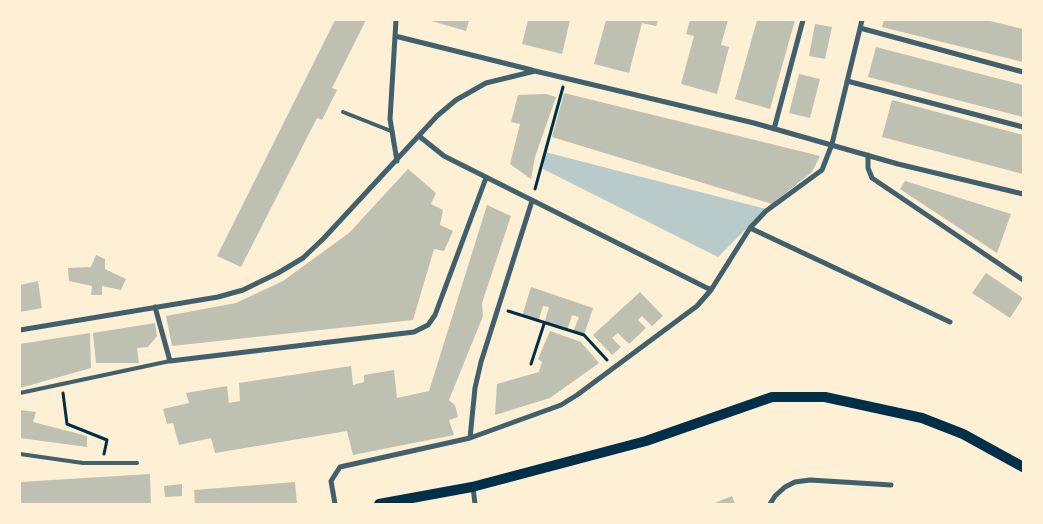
<!DOCTYPE html>
<html>
<head>
<meta charset="utf-8">
<style>
  body { margin:0 }
  #map { position:relative; width:1043px; height:524px; overflow:hidden; background:#fdf0d5; font-family:Literata,serif }
  canvas { display:block }
  .frame { position:absolute; inset:0; border:21px solid #fdf0d5; pointer-events:none }
</style>
</head>
<body>
<div id="map">
<canvas width="1043" height="524"></canvas>
<div class="frame"></div>
</div>
<script>
const c = document.querySelector('canvas').getContext('2d');
c.lineJoin = 'round';
function paint(path, color) {
  c.fillStyle = color;
  c.fill(path, 'evenodd');
}
function shape(rows) {
  const path = new Path2D();
  for (const r of rows) {
    path.moveTo(r[0], r[1]);
    for (let i = 2; i < r.length; i += 2) path.lineTo(r[i], r[i + 1]);
  }
  return path;
}
function strokePath(path, color, width, dash) {
  c.strokeStyle = color;
  c.lineWidth = width;
  c.lineCap = dash ? 'butt' : 'round';
  c.setLineDash(dash || []);
  c.stroke(path);
}
paint(shape([
  [545,152,766,209,718,257,543,169]
]), '#b9caca');
paint(shape([
  [335,20,366,20,332,88,337,90,322,120,317,118,241,267,217,256],
  [428,20,469,20,466,31],
  [528,20,570,20,562,54,522,44],
  [606,20,658,20,656,26,642,23,629,73,594,64],
  [690,20,728,20,721,45,729,47,717,94,681,84,694,36,686,34],
  [757,20,795,20,770,109,735,99],
  [884,20,986,20,1023,29,1023,62,882,27],
  [815,24,832,27,825,59,809,56],
  [876,47,1023,85,1023,117,868,77],
  [799,74,820,79,810,118,789,113],
  [564,93,820,156,812,172,772,204,552,137],
  [546,94,556,97,535,157,531,179,510,164,520,124,511,122,518,95],
  [892,100,1023,135,1023,174,882,137],
  [408,169,436,193,431,204,443,210,440,225,453,231,444,251,434,249,413,320,172,346,166,316,236,303,283,281,349,233],
  [905,181,1011,214,997,253,900,189],
  [487,205,511,216,482,303,483,316,449,400,455,405,458,417,449,420,454,435,353,455,347,431,215,453,211,438,179,445,173,423,167,424,163,409,189,403,186,393,227,386,229,403,240,401,239,383,351,366,353,385,364,382,364,375,394,370,397,398,429,391],
  [96,255,105,259,105,269,126,279,121,290,102,286,102,295,91,295,92,286,69,281,68,268,91,267],
  [986,273,1023,298,1010,318,972,293],
  [38,281,42,308,20,312,20,285],
  [531,287,593,308,584,335,573,332,579,317,572,315,567,331,544,324,549,307,543,306,538,322,522,316],
  [640,292,663,316,652,326,642,316,638,320,646,328,629,344,618,333,612,338,621,347,612,355,593,335],
  [155,323,157,336,148,347,137,348,139,363,96,363,93,333],
  [550,331,581,342,599,363,550,398,495,415,497,384,539,372,542,362,538,359],
  [90,333,91,368,20,388,20,344],
  [20,410,36,412,33,422,87,436,87,447,20,438],
  [150,474,151,504,20,504,20,482],
  [295,482,297,504,195,504,194,490],
  [182,484,182,496,165,497,164,486],
  [732,496,735,504,712,504]
]), '#bec0b2');
strokePath(shape([
  [535,189,563,87],
  [508,311,584,335,607,360],
  [531,364,544,324],
  [63,393,67,424,107,440,104,454]
]), '#003049', 3);
strokePath(shape([
  [343,112,391,131],
  [20,393,170,361],
  [20,454,83,463,137,463]
]), '#3f606c', 4);
strokePath(shape([
  [396,20,390,119,397,161],
  [860,28,1023,72],
  [395,36,532,70],
  [847,81,1023,127],
  [774,129,803,20],
  [419,136,444,156,711,290],
  [868,155,868,168,872,178,1023,280],
  [750,228,950,322],
  [155,307,170,361,414,332,428,325,435,315,486,178],
  [20,330,218,297,243,290,278,273,303,258,324,238,437,116,456,100,486,83,535,71,754,123,898,164,1023,194],
  [470,438,475,388,481,362,532,201],
  [473,487,475,504],
  [335,504,331,481,340,467,470,438,561,405,577,395,697,306,711,290,750,228,766,211,822,170,832,144,862,20],
  [770,504,775,496,785,487,795,482,810,480,891,485]
]), '#3f606c', 5);
strokePath(shape([
  [379,504,472,487,646,441,772,397,825,397,922,418,963,434,1023,467]
]), '#003049', 10);
</script>
</body>
</html>
